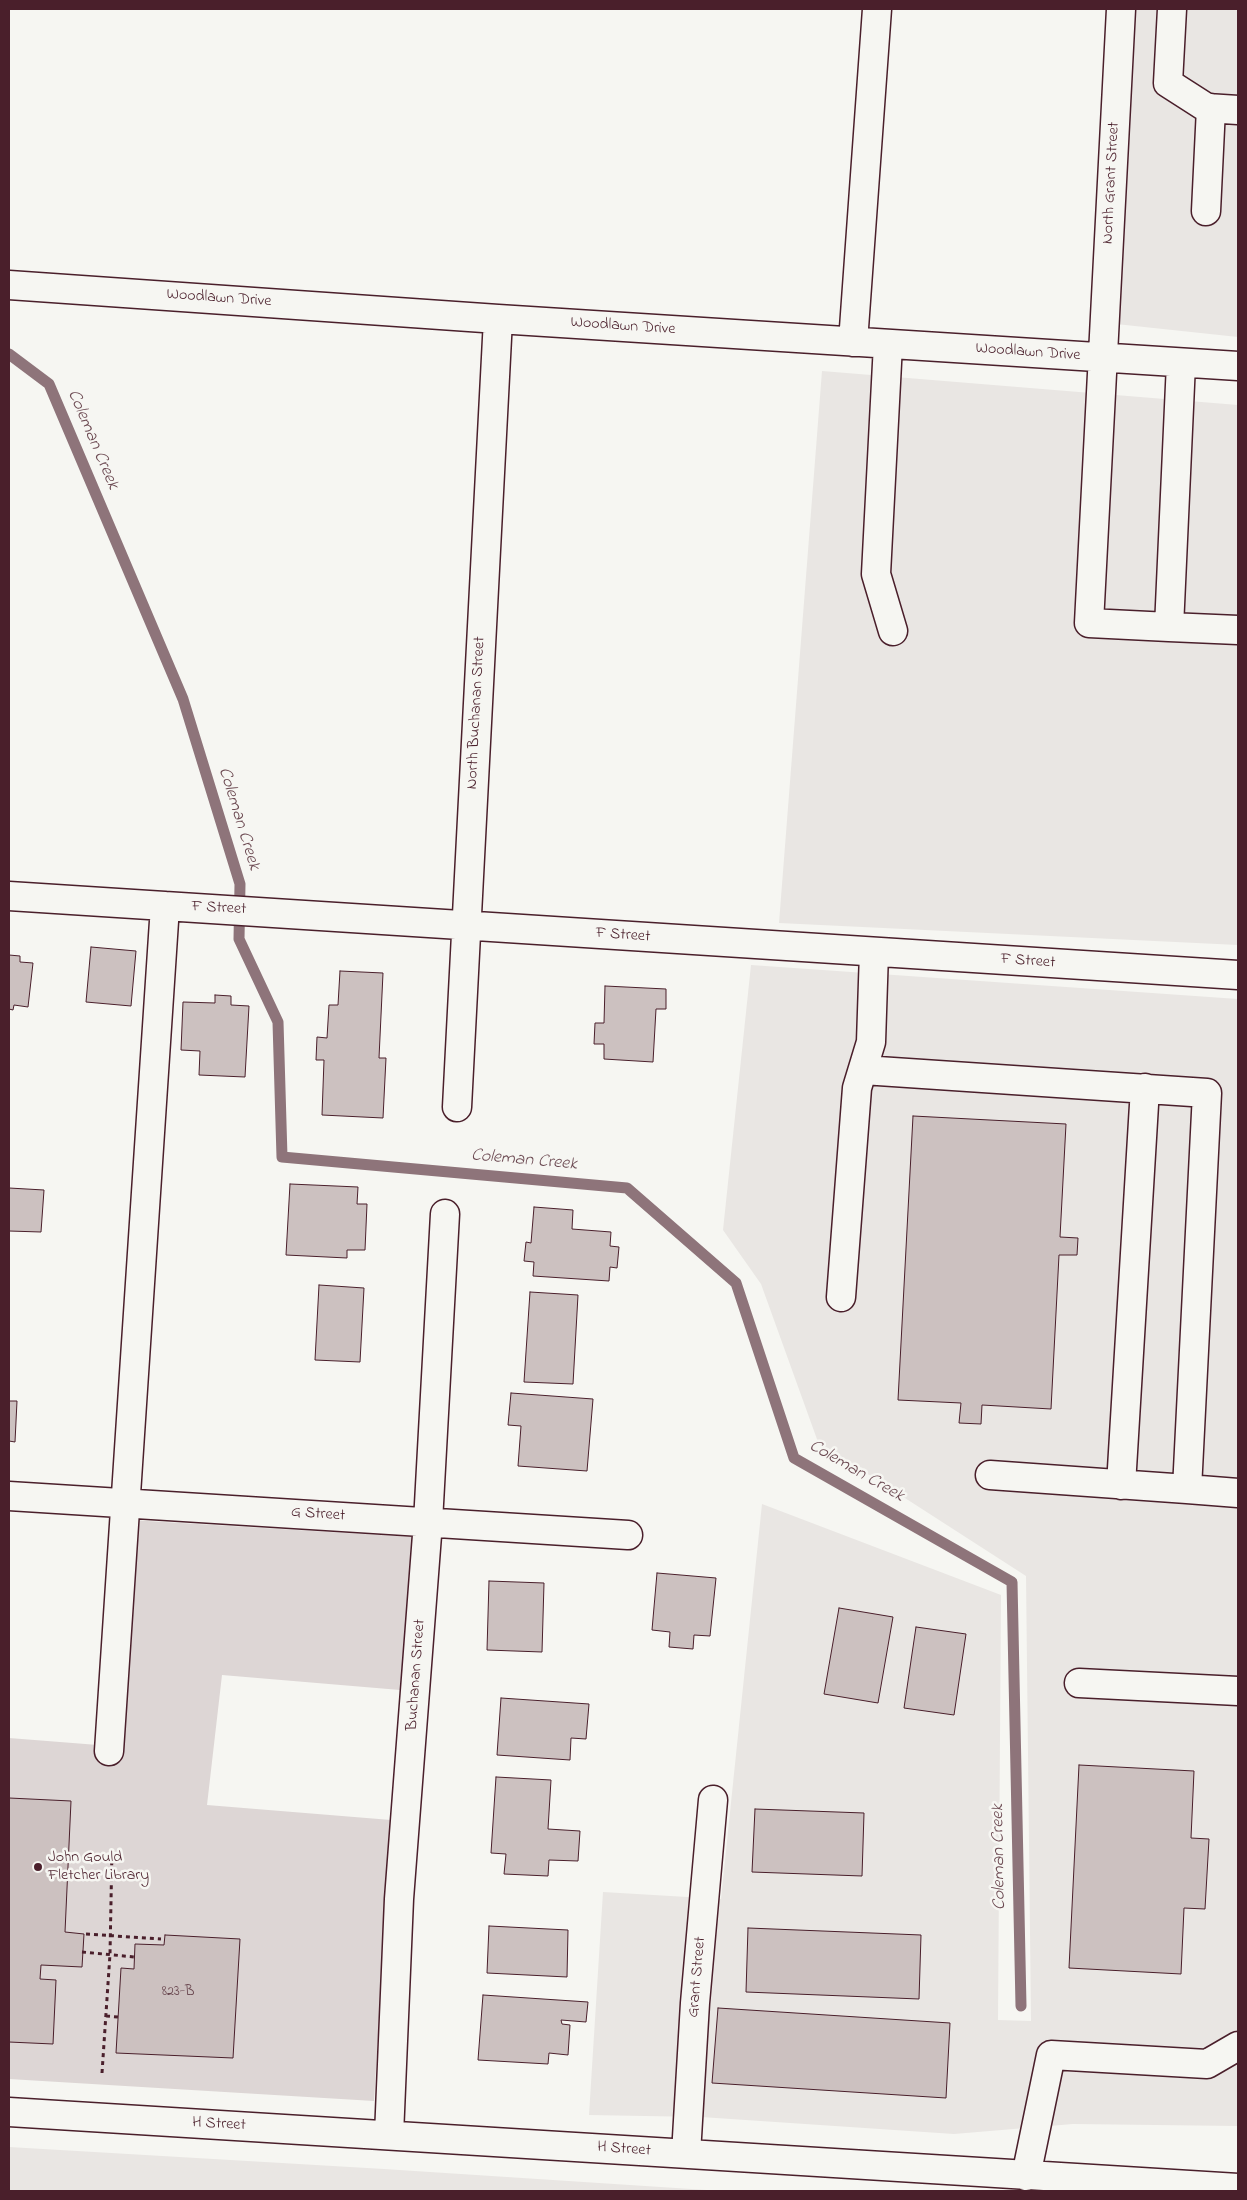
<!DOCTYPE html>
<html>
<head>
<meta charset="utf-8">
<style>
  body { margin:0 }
  #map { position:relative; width:1247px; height:2200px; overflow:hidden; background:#f6f6f2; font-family:"Indie Flower",sans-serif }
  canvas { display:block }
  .frame { position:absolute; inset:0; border:10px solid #4a1f2b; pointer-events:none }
</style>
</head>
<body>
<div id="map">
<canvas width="1247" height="2200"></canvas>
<div class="frame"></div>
</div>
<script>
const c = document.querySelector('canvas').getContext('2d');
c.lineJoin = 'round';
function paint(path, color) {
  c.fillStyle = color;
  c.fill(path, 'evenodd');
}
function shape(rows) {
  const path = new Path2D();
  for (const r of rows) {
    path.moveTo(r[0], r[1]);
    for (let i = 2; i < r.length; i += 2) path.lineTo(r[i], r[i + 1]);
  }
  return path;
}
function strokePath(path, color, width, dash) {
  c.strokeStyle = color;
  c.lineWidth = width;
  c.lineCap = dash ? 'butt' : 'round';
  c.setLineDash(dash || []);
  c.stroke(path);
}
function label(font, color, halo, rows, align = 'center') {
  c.font = font + ' "Indie Flower",sans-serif';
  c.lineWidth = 5;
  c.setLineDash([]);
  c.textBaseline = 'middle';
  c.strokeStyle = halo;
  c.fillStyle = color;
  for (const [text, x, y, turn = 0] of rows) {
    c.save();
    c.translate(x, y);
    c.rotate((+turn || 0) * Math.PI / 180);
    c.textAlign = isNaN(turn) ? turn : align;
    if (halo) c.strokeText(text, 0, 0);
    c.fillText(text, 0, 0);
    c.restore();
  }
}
paint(shape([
  [1131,9,1238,9,1238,337,1116,324],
  [822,371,1238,405,1238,945,779,923],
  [751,965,1238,999,1238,2126,1073,2124,954,2134,701,2117,589,2115,603,1892,721,1899,762,1504,1001,1595,998,2020,1031,2021,1026,1576,818,1442,761,1284,723,1230],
  [9,2147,384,2169,722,2191,9,2191]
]), '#e9e6e3');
paint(shape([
  [114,1519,413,1537,400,1690,222,1675,207,1805,391,1820,374,2101,9,2079,9,1738,98,1745]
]), '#ddd6d5');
strokePath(shape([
  [9,354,49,384,183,699,240,884,239,939,278,1022,282,1157,627,1188,736,1283,794,1458,1012,1582,1021,2006]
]), '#8e747a', 11);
const building = shape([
  [91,947,136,951,131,1006,86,1002,91,947],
  [9,955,20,956,20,962,33,963,28,1007,14,1005,13,1010,9,1009,9,955],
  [340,971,383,973,379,1058,386,1058,383,1118,322,1115,324,1060,316,1060,317,1037,327,1038,329,1005,338,1005,340,971],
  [605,986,666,989,666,1009,656,1009,653,1062,604,1059,604,1044,594,1044,595,1023,604,1023,605,986],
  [215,995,231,996,231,1005,249,1006,245,1077,199,1075,200,1051,181,1050,183,1002,215,1003,215,995],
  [913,1116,1066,1124,1060,1237,1078,1238,1077,1255,1059,1255,1051,1409,982,1405,981,1424,959,1423,961,1403,898,1400,913,1116],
  [290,1184,358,1187,357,1204,367,1204,365,1250,347,1250,347,1258,286,1255,290,1184],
  [9,1188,44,1190,41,1232,9,1231,9,1188],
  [534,1207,573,1210,572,1229,611,1232,610,1246,619,1247,617,1268,610,1267,609,1281,533,1276,534,1262,524,1261,526,1242,531,1243,534,1207],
  [319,1285,364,1288,360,1362,315,1360,319,1285],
  [530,1292,578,1295,573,1384,524,1382,530,1292],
  [511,1393,593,1399,587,1471,518,1466,521,1426,508,1425,511,1393],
  [9,1401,17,1401,15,1442,9,1441,9,1401],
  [657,1573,716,1578,710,1636,694,1635,693,1649,669,1647,670,1632,652,1630,657,1573],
  [489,1581,544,1583,542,1652,487,1650,489,1581],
  [839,1608,893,1617,878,1703,824,1694,839,1608],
  [916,1627,966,1634,954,1715,904,1708,916,1627],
  [501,1698,589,1704,586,1739,571,1738,570,1760,497,1755,501,1698],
  [1079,1765,1194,1771,1191,1838,1209,1839,1205,1909,1184,1908,1181,1974,1069,1968,1079,1765],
  [496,1777,551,1780,548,1829,580,1831,578,1861,549,1860,548,1876,504,1874,506,1854,491,1853,496,1777],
  [9,1798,71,1801,65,1932,84,1934,82,1967,41,1965,40,1979,56,1980,53,2044,9,2042,9,1798],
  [755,1809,864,1813,862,1876,752,1872,755,1809],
  [489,1926,568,1930,567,1977,487,1973,489,1926],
  [748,1928,921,1935,919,1999,746,1992,748,1928],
  [165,1935,240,1939,233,2058,116,2053,121,1968,134,1969,135,1944,164,1945,165,1935],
  [483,1995,588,2002,586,2022,561,2020,562,2024,570,2025,568,2055,549,2053,548,2064,478,2060,483,1995],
  [718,2008,950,2023,946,2098,712,2083,718,2008]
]);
paint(building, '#ccc1c0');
strokePath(building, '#4a1f2b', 1);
const minor = shape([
  [1121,9,1089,623,1169,627],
  [1172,9,1168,83,1207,108,1238,110],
  [1206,211,1211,108],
  [9,285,498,319,1238,366],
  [853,342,877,9],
  [888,344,876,574,893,631],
  [1181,363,1169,627,1238,630],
  [9,896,1238,975],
  [863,1070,1207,1093,1187,1489,990,1475],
  [457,1107,498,319],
  [841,1297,857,1088,871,1042,874,952],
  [1121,1485,1145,1088],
  [1187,1489,1238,1493],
  [9,1496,628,1535],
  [1079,1683,1238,1691],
  [109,1751,165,906],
  [9,2112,1238,2188],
  [389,2135,399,1899,428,1522,445,1214],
  [686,2154,695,2003,713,1800],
  [1026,2176,1051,2055,1207,2064,1238,2046]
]);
strokePath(minor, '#4a1f2b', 31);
strokePath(shape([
  [86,1934,161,1939],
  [82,1952,135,1957],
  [106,2016,118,2017],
  [102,2073,110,1954,112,1849]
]), '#4a1f2b', 3, [4, 4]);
strokePath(minor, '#f6f6f2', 28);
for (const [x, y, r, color] of [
  [38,1867,5,"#4a1f2b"]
]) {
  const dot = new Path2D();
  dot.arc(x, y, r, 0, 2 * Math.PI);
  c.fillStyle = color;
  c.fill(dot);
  strokePath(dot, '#f6f6f2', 2);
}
label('14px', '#6a4850', null, [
  ["823-B",178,1993]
]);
label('16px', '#4a1f2b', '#f6f6f2', [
  ["North Grant Street",1112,183,-87],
  ["Woodlawn Drive",219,299,4],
  ["Woodlawn Drive",623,327,4],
  ["Woodlawn Drive",1028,353,4],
  ["North Buchanan Street",477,713,-87],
  ["F Street",219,909,3],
  ["F Street",623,936,4],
  ["F Street",1028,962,4],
  ["G Street",318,1515,4],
  ["Buchanan Street",417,1675,-86],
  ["Grant Street",698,1977,-85],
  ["H Street",219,2125,3],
  ["H Street",624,2150,4]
]);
label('16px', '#4a1f2b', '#f6f6f2', [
  ["John Gould",48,1858],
  ["Fletcher Library",48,1876]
], 'left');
label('italic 18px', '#6c4a52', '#f6f6f2', [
  ["Coleman Creek",92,440,67],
  ["Coleman Creek",238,819,73],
  ["Coleman Creek",524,1161,5],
  ["Coleman Creek",856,1472,30],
  ["Coleman Creek",1000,1857,-91]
]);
</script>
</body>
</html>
